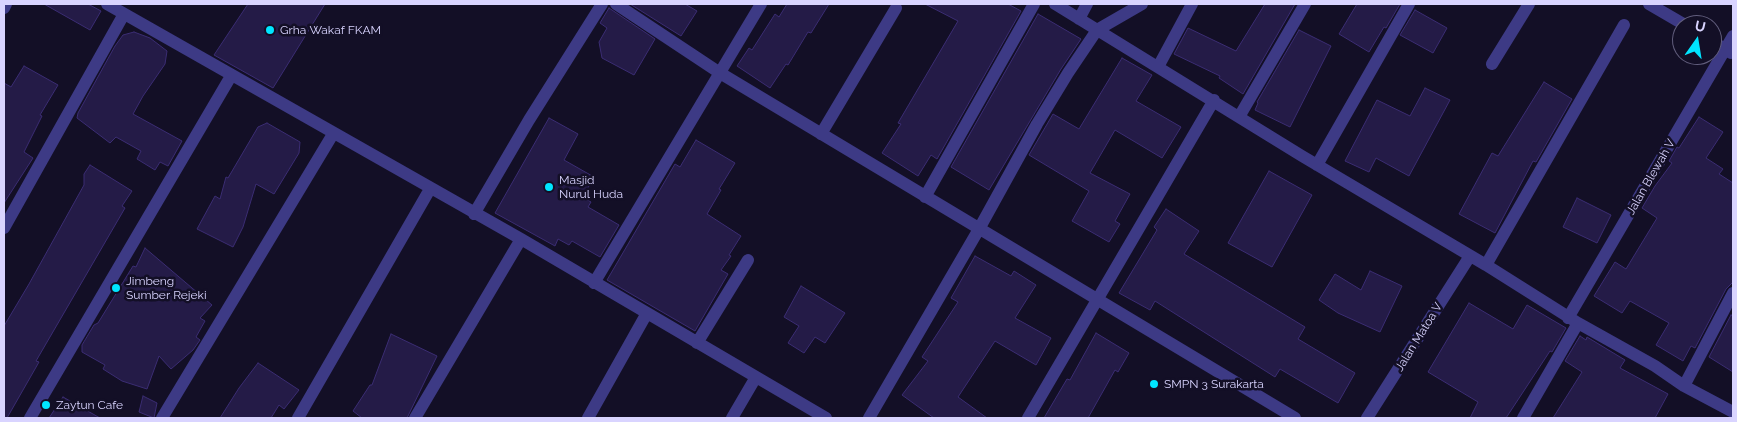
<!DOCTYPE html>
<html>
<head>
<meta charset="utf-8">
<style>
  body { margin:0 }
  #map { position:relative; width:1737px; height:422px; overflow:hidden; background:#130f26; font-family:Raleway,sans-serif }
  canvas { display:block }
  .frame { position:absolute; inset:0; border:5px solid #d9d4ff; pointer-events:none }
  .north { position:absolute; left:1672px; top:15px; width:50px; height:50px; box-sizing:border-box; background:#130f26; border:1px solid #625e7d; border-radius:50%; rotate:13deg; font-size:14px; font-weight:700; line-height:20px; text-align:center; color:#d9d4ff }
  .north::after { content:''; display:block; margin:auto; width:18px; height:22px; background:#00e5ff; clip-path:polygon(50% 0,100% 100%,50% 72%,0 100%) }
</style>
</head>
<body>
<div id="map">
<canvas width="1737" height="422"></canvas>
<div class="frame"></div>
<div class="north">U</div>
</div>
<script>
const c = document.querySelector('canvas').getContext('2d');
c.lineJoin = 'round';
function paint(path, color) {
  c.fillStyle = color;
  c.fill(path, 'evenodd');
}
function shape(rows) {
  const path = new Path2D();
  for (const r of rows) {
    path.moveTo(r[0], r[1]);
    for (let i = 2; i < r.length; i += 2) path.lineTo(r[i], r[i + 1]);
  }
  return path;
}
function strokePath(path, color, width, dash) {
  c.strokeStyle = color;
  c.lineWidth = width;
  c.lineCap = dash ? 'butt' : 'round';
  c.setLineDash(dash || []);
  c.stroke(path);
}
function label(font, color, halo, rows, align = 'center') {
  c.font = font + ' Raleway,sans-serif';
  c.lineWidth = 5;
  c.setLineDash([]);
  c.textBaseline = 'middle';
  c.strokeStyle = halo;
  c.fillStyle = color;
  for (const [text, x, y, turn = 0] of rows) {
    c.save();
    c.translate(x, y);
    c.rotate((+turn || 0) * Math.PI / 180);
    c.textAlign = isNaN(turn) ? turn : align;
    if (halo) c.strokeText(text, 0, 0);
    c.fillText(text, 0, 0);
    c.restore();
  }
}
const building = shape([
  [44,4,88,4,101,11,90,30,44,4],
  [248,4,325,4,273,88,214,55,248,4],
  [630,4,685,4,697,11,681,36,630,4],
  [787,4,829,4,811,33,808,32,788,65,786,64,770,88,737,66,749,48,752,50,775,14,779,17,787,4],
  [925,4,1008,4,1021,11,937,159,931,155,918,176,882,153,901,124,898,123,958,21,925,4],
  [1265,4,1295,4,1243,94,1219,78,1220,76,1174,54,1188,28,1236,51,1265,4],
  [1357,4,1400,4,1386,28,1384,27,1369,52,1339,34,1357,4],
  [609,8,655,39,634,75,602,58,599,42,607,28,600,23,609,8],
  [1415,10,1447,28,1433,53,1400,35,1415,10],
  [1038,14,1081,39,1061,69,989,190,951,167,1038,14],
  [1299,30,1331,46,1290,127,1255,110,1258,103,1257,102,1299,30],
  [134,32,150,38,167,51,165,64,143,96,133,114,182,141,168,166,160,162,155,170,137,159,141,151,116,137,110,143,77,118,78,113,115,46,123,35,134,32],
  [1122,58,1152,75,1136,101,1181,127,1162,158,1115,130,1090,173,1130,194,1115,221,1120,224,1109,242,1072,221,1089,191,1029,155,1053,114,1079,129,1122,58],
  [24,66,58,85,40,115,42,116,24,152,33,158,4,203,4,83,11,87,24,66],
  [1544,82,1572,99,1536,162,1533,161,1495,233,1459,214,1492,153,1498,156,1544,82],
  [1425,88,1450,100,1409,176,1376,158,1369,172,1345,161,1377,100,1410,116,1425,88],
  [1699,117,1723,132,1706,158,1723,169,1719,174,1733,183,1733,282,1726,289,1695,348,1691,346,1683,361,1656,345,1669,323,1630,301,1622,313,1594,296,1615,262,1626,269,1657,218,1642,208,1655,186,1672,163,1669,161,1677,147,1679,148,1699,117],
  [549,118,578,134,564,160,594,177,583,197,591,202,588,207,619,225,600,257,572,241,569,245,558,239,555,246,495,213,549,118],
  [267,123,300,142,299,153,274,194,256,184,243,227,233,247,197,229,215,196,220,199,226,177,228,178,258,127,267,123],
  [696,140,735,163,719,189,721,190,707,214,741,236,729,255,731,256,721,270,728,274,695,331,607,280,675,164,680,167,696,140],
  [90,165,132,191,122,206,125,208,36,361,39,362,7,418,4,418,4,326,29,284,84,185,84,174,90,165],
  [1269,171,1312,195,1272,267,1228,243,1269,171],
  [1577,198,1611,215,1597,243,1563,227,1577,198],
  [1166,209,1199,231,1184,254,1305,327,1298,339,1355,373,1338,403,1280,369,1275,377,1155,301,1150,310,1119,293,1157,230,1154,227,1166,209],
  [145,248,212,305,200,318,205,321,196,337,200,340,193,350,171,369,159,356,147,389,122,381,103,369,105,365,82,352,82,345,94,325,98,323,133,266,136,267,145,248],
  [975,256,1011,276,1014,271,1036,285,1015,318,1051,338,1036,365,995,341,958,397,987,418,934,418,902,395,928,361,922,357,958,302,951,298,975,256],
  [1370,271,1402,286,1380,332,1338,313,1319,300,1335,274,1361,290,1370,271],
  [801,286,845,313,825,343,815,337,804,353,788,343,799,326,784,317,801,286],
  [1469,303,1513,329,1527,305,1566,328,1552,352,1550,351,1506,418,1470,418,1478,402,1428,372,1469,303],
  [1731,315,1733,316,1733,372,1709,357,1731,315],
  [1096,333,1129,353,1118,372,1115,370,1088,418,1044,418,1067,379,1070,380,1096,333],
  [391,334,437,356,407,418,362,418,353,411,370,385,372,385,391,334],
  [1580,336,1586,340,1587,337,1625,360,1620,368,1668,394,1655,418,1553,418,1582,372,1565,361,1580,336],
  [258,363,299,390,284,409,279,405,271,418,220,418,239,388,258,363],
  [143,396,157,403,154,418,139,412,143,396],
  [63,397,100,418,49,418,63,397]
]);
paint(building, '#241b47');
strokePath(building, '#3b2d73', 1);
strokePath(shape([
  [107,4,521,239,826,418],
  [616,4,720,73,1295,418],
  [1055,4,1302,156,1486,265,1578,323,1655,366,1684,386,1733,412],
  [1649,4,1685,25],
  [4,8,6,4],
  [1079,19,1087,4],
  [1712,41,1731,53],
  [1492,64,1529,4],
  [1158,67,1192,4],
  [1239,117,1305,4],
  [821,134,896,8],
  [1317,165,1409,4],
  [925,197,1034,4],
  [474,214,529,120,602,4],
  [4,228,124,14],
  [1486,265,1624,25],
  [594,283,761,4],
  [1568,318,1733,36],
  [697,343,748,260],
  [1684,386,1733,293],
  [30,418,231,76],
  [162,418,333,134],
  [298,418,430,189],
  [415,418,521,239],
  [588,418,647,313],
  [732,418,756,377],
  [869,418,979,229,1037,124,1068,73,1097,30,1142,4],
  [1028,418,1214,100],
  [1367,418,1470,256],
  [1523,418,1578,323]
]), '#3d3a85', 12);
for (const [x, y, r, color] of [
  [270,30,5,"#00e5ff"],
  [549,187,5,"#00e5ff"],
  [116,288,5,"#00e5ff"],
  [1154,384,5,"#00e5ff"],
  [46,405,5,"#00e5ff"]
]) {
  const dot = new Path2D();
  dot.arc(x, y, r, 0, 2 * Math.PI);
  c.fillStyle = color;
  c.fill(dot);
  strokePath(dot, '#130f26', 2);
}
label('12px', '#d9d4ff', '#130f26', [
  ["Grha Wakaf FKAM",280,30],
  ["Masjid",559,180],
  ["Nurul Huda",559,194],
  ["Jimbeng",126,281],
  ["Sumber Rejeki",126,295],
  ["SMPN 3 Surakarta",1164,384],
  ["Zaytun Cafe",56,405]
], 'left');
label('12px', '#d9d4ff', '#130f26', [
  ["Jalan Blewah V",1651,177,-60],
  ["Jalan Matoa V",1419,337,-58]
]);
</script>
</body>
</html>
